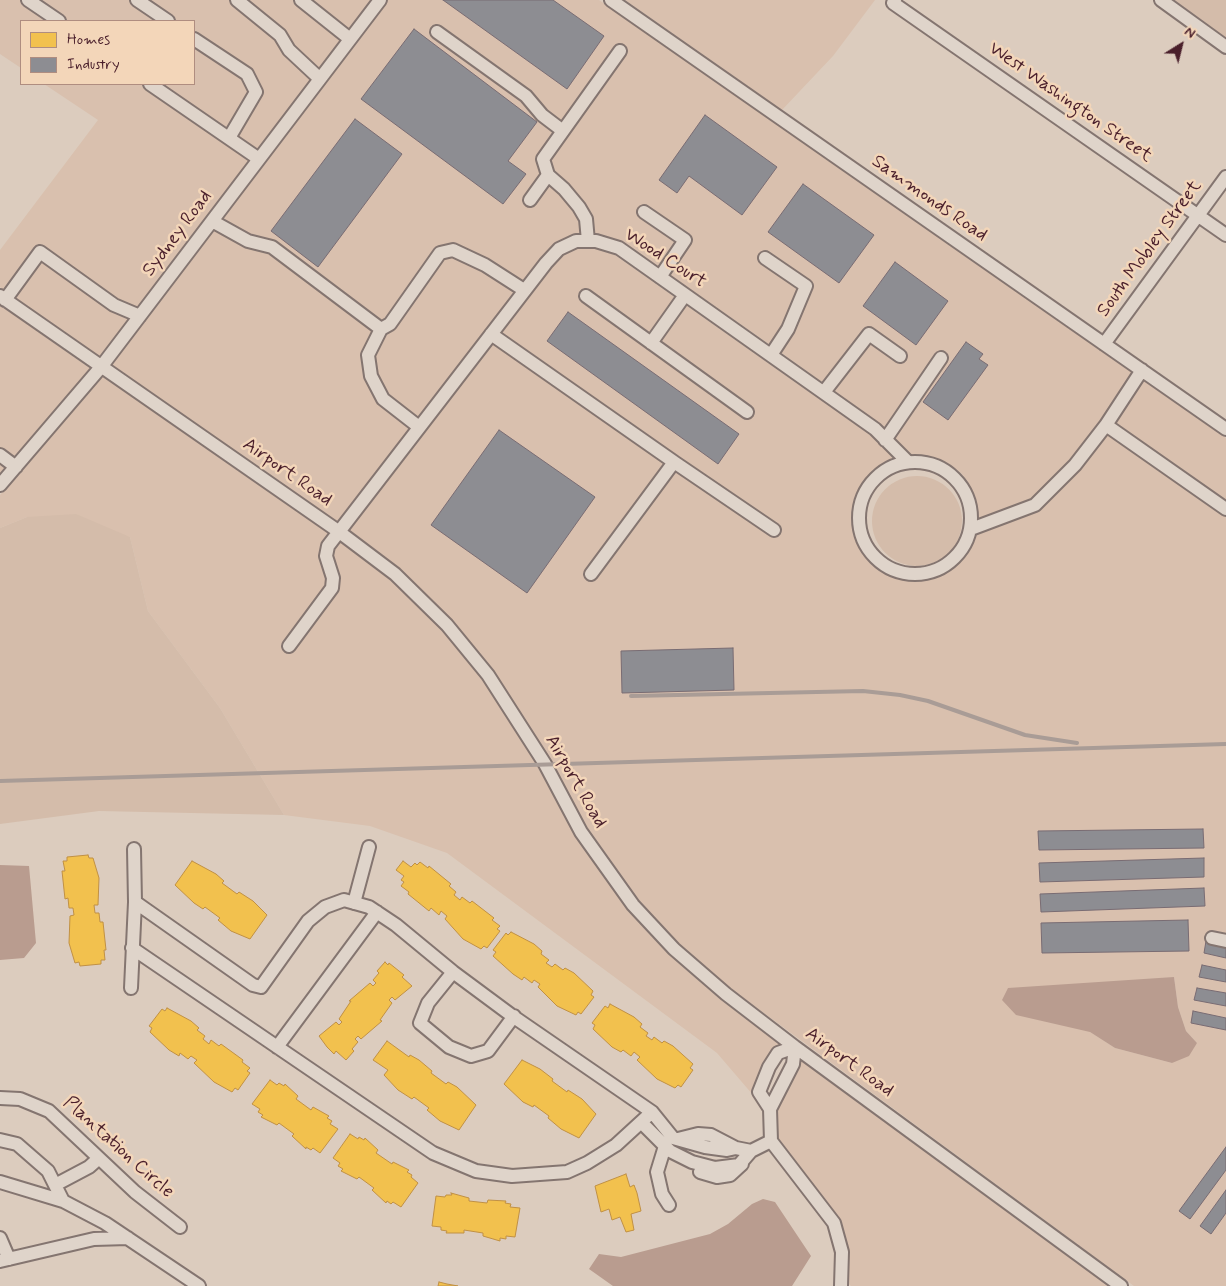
<!DOCTYPE html>
<html>
<head>
<meta charset="utf-8">
<style>
	body { margin:0 }
	#map { position:relative; width:1226px; height:1286px; overflow:hidden; background:#dcccbe; font-family:Mynerve,sans-serif }
	canvas { display:block }
	.legend { position:absolute; left:20px; top:20px; width:175px; height:65px; box-sizing:border-box; background:#f3d6b9; border:1px solid #af8d80; margin:0; padding:6px 9px; list-style:none; font-size:15px; color:#4a1f2b }
	.legend li { display:flex; align-items:center; gap:10px; height:25px }
	.legend b { width:25px; border:1px solid #af8d80 }
	.north { position:absolute; left:1156px; top:20px; width:50px; height:50px; -webkit-text-stroke:4px #f3d6b9; paint-order:stroke; rotate:36deg; font-size:14px; font-weight:700; line-height:20px; text-align:center; color:#4a1f2b }
	.north::after { content:''; display:block; margin:auto; width:18px; height:22px; background:#4a1f2b; clip-path:polygon(50% 0,100% 100%,50% 72%,0 100%) }
</style>
</head>
<body>
<div id="map">
<canvas width="1226" height="1286"></canvas>
<ul class="legend">
<li><b style="height:14px;background:#f2c14e"></b>Homes</li>
<li><b style="height:14px;background:#8d8d92"></b>Industry</li>
</ul>
<div class="north">N</div>
</div>
<script>
const ctx = document.querySelector('canvas').getContext('2d');
ctx.lineJoin = 'round';
function fillPath(path, color) { ctx.fillStyle = color; ctx.fill(path, 'evenodd'); }
const poly = rows => new Path2D(rows.map(r => 'M' + r).join(''));
function trace(path, color, width, dash) { ctx.strokeStyle = color; ctx.lineWidth = width; ctx.lineCap = dash ? 'butt' : 'round'; ctx.setLineDash(dash || []); ctx.stroke(path); }
function write(font, color, halo, rows, align = 'center') {
  ctx.font = font + ' Mynerve,sans-serif'; ctx.lineWidth = 5; ctx.setLineDash([]); ctx.textBaseline = 'middle'; ctx.strokeStyle = halo; ctx.fillStyle = color; for (const [text, x, y, turn = 0] of rows) {
    ctx.save(); ctx.translate(x, y); ctx.rotate((+turn || 0) * Math.PI / 180); ctx.textAlign = isNaN(turn) ? turn : align; if (halo) ctx.strokeText(text, 0, 0); ctx.fillText(text, 0, 0); ctx.restore();
  }
}
const built = poly([
	[0,0,371,0,100,357,0,287,0,250,98,120,44,84,194,84,194,21,21,21,21,68,0,54],
	[388,0,599,0,1226,438,1226,1286,1134,1286,730,988,679,944,639,900,587,827,551,760,493,670,452,620,400,569,348,529,550,267,562,255,577,248,595,248,615,255,870,435,894,459,886,462,869,475,857,493,853,511,854,535,863,554,878,569,896,578,917,581,938,577,957,565,970,549,978,528,978,509,973,491,961,473,945,462,928,456,911,455,879,423,776,349,623,242,597,234,574,234,557,242,541,258,337,522,111,365],
	[1174,977,1178,1007,1186,1031,1197,1043,1172,1063,1115,1048,1090,1032],
	[625,0,875,0,833,56,782,110],
	[0,305,91,369,0,476],
	[102,376,334,537,390,580,442,630,482,679,539,769,575,836,628,910,669,955,721,1000,780,1045,773,1049,763,1064,753,1089,753,1095,717,1053,447,853,370,826,284,815,220,708,148,611,130,537,27,517,0,528,0,495],
	[800,1060,1109,1286,851,1286,848,1283,849,1252,841,1221,778,1138,777,1110]
]);
const green = poly([
	[1174,0,1226,0,1226,38],
	'872 521a45 45 0 1 1 90 0a45 45 0 1 1-90 0Z',
	[76,514,130,537,148,611,220,708,284,815,99,811,0,824,0,528,27,517]
]);
const water = poly([
	[0,865,29,866,36,943,24,958,0,960],
	[1174,977,1178,1007,1186,1031,1197,1043,1189,1056,1172,1063,1115,1048,1090,1032,1016,1015,1002,1000,1008,988],
	[763,1199,775,1202,811,1256,792,1286,613,1286,589,1269,599,1254,621,1257,710,1234,728,1224,752,1204]
]);
const homes = poly([
	[88,855,89,858,93,858,99,878,98,905,94,905,95,913,99,913,100,922,103,922,106,950,104,950,105,960,101,960,101,964,80,966,79,962,75,963,69,943,70,916,74,915,73,908,69,908,68,898,65,899,62,871,65,871,63,861,67,861,67,857,88,855],
	[192,861,216,874,224,881,222,883,237,894,239,892,253,901,267,915,250,939,231,931,218,920,220,918,205,907,203,909,194,903,175,885,192,861],
	[403,861,411,867,415,863,417,865,420,862,428,868,429,866,451,884,449,886,456,892,454,895,460,900,462,897,470,903,472,901,494,918,492,920,500,926,497,929,500,931,487,948,484,946,481,949,463,939,445,919,447,916,441,911,439,915,431,908,429,911,408,894,409,892,401,886,404,882,401,880,404,876,396,870,403,861],
	[511,932,534,944,542,951,541,954,549,960,546,963,552,967,555,964,563,970,565,968,574,973,593,991,591,995,594,997,581,1014,578,1012,576,1015,557,1006,538,987,540,984,534,980,532,983,524,977,522,980,513,974,493,956,496,952,493,950,506,933,508,935,511,932],
	[385,962,388,965,389,963,404,975,402,977,412,986,395,1000,392,997,389,1000,392,1003,380,1020,382,1021,361,1039,358,1036,355,1039,358,1042,352,1049,354,1051,346,1060,336,1051,334,1054,327,1047,319,1036,336,1022,339,1025,342,1022,339,1019,351,1001,349,1001,370,983,373,986,376,983,373,980,379,973,377,971,385,962],
	[610,1004,634,1017,642,1024,640,1027,648,1033,646,1036,652,1040,654,1037,662,1043,664,1041,673,1046,693,1064,690,1068,693,1070,681,1087,678,1085,675,1088,657,1079,637,1060,640,1057,634,1052,631,1056,623,1050,621,1052,612,1047,593,1029,595,1025,592,1023,605,1006,608,1008,610,1004],
	[167,1008,191,1021,199,1028,197,1030,205,1036,203,1039,209,1044,211,1040,219,1046,221,1044,243,1060,242,1062,250,1068,247,1071,250,1073,238,1090,235,1088,232,1092,214,1082,194,1063,197,1060,191,1056,188,1059,180,1053,179,1056,169,1050,150,1032,152,1028,149,1026,162,1009,165,1011,167,1008],
	[387,1041,409,1057,410,1055,419,1060,432,1071,431,1073,446,1084,448,1082,457,1087,476,1105,459,1130,440,1121,427,1110,429,1108,414,1097,412,1099,398,1090,384,1075,388,1070,373,1060,387,1041],
	[522,1060,540,1069,553,1079,552,1081,567,1092,568,1090,582,1099,596,1114,579,1138,561,1129,548,1118,549,1116,534,1105,533,1107,523,1102,504,1084,522,1060],
	[270,1080,277,1085,279,1083,284,1086,285,1084,298,1096,296,1099,311,1110,313,1107,329,1116,327,1118,332,1121,330,1124,338,1129,320,1153,313,1148,311,1150,306,1147,306,1149,292,1136,294,1134,279,1123,277,1125,261,1117,263,1115,258,1112,260,1109,252,1104,270,1080],
	[350,1134,358,1139,359,1137,364,1140,365,1138,378,1150,376,1153,392,1164,393,1162,409,1170,407,1172,412,1175,411,1177,418,1183,401,1207,393,1202,391,1204,387,1201,386,1203,372,1190,374,1188,359,1177,357,1179,341,1171,343,1169,338,1166,340,1163,333,1158,350,1134],
	[626,1174,630,1187,634,1185,637,1193,641,1211,631,1214,634,1230,626,1232,620,1217,612,1220,609,1209,601,1212,595,1186,626,1174],
	[451,1193,469,1198,469,1201,487,1203,488,1200,506,1201,505,1203,511,1204,510,1207,520,1208,515,1237,506,1236,506,1239,500,1238,500,1241,483,1236,483,1233,464,1230,464,1233,446,1233,447,1231,441,1230,441,1227,432,1226,436,1196,445,1197,446,1195,452,1195,451,1193],
	[439,1282,447,1284,458,1286,438,1286,439,1282]
]);
const industry = poly([
	[443,0,553,0,604,36,567,89,443,0],
	[414,29,537,122,508,161,526,174,503,204,361,99,414,29],
	[705,115,777,167,742,215,689,176,677,193,659,180,705,115],
	[355,119,402,154,318,267,271,231,355,119],
	[803,184,874,235,839,283,768,232,803,184],
	[895,262,948,301,916,345,863,306,895,262],
	[568,312,739,434,718,464,547,341,568,312],
	[966,342,983,354,979,359,988,365,948,420,923,402,966,342],
	[499,430,595,497,527,593,431,525,499,430],
	[733,648,734,690,622,693,621,651,733,648],
	[1203,829,1204,848,1039,850,1038,831,1203,829],
	[1204,858,1204,877,1040,882,1039,863,1204,858],
	[1204,888,1205,906,1041,912,1040,894,1204,888],
	[1188,920,1189,951,1042,953,1041,923,1188,920],
	[1206,941,1226,945,1226,958,1204,953,1206,941],
	[1202,965,1226,970,1226,982,1199,977,1202,965],
	[1197,988,1226,993,1226,1006,1194,1000,1197,988],
	[1193,1011,1226,1018,1226,1030,1191,1023,1193,1011],
	[1226,1147,1226,1170,1190,1219,1179,1211,1226,1147],
	[1226,1190,1226,1213,1211,1234,1200,1226,1226,1190]
]);
const minor = poly([
	[28,0,59,21],
	[137,0,168,21],
	[237,0,280,35,289,50,320,79],
	[301,0,350,39],
	[611,0,1226,429],
	[895,0,893,3,1226,235],
	[1161,0,1226,47],
	[437,32,526,96,542,115,563,131],
	[194,39,247,74,256,92,229,138],
	[150,84,259,159],
	[530,200,548,175],
	[644,212,685,240,660,277],
	[212,221,248,241,272,247,381,329,390,324,440,253,453,250,485,265,524,290],
	[588,241,586,219,579,207,564,189,548,175,543,159,620,51],
	[765,258,806,286,788,329,771,355],
	[0,296,338,531,395,574,447,625,488,675,545,764,581,832,633,905,674,949,726,994,795,1047,1121,1286],
	[586,296,747,412],
	[5,300,40,252,114,305,140,316],
	[381,329,368,355,371,376,383,399,419,427],
	[491,334,674,462,591,574],
	[651,343,685,295],
	[1104,344,1226,177],
	[1142,370,1106,425,1226,509],
	[824,392,869,334,900,356],
	[885,440,941,358],
	[0,455,16,467],
	[674,462,774,530],
	'859 518a56 56 0 1 1 112 0a56 56 0 1 1-112 0Z',
	[0,485,101,367,380,0],
	[971,529,1035,505,1075,465,1106,425],
	[289,646,332,588,333,578,326,556,328,546,546,263,559,249,576,241,596,241,619,248,875,429,908,462],
	[135,902,253,985,261,987,308,921,325,907,344,900,369,907,396,925,453,972,511,1015,652,1112,673,1138,705,1147,727,1150,736,1148,751,1151],
	[354,903,369,847],
	[1212,938,1226,941],
	[132,948,433,1153,476,1171,512,1176,567,1172,587,1163,616,1145,652,1112],
	[453,972,428,1003,420,1023,449,1047,471,1056,488,1051,514,1016],
	[131,988,135,902,134,849],
	[277,1047,377,912],
	[795,1047,793,1064,770,1109,759,1092,769,1067,778,1053,795,1047],
	[0,1098,20,1099,49,1111,135,1192,180,1227],
	[770,1109,771,1141,834,1223,842,1252,841,1286],
	[641,1122,670,1151,692,1162,715,1168,739,1165,751,1151,771,1141],
	[678,1139,698,1134,711,1135,736,1148],
	[0,1140,17,1144,48,1171,63,1201],
	[665,1146,657,1172,662,1194,669,1205],
	[700,1172,717,1177,730,1175,742,1164],
	[0,1182,63,1201,105,1223,199,1286],
	[55,1185,89,1167,98,1159],
	[0,1238,9,1259],
	[0,1261,94,1239,128,1238]
]);
const rail = poly([
	[631,696,863,691,900,695,928,701,1025,735,1077,743],
	[0,781,1226,744]
]);
const streetNames = [
	["West Washington Street",1070,103,35],
	["Sammonds Road",929,199,35],
	["Sydney Road",178,234,-53],
	["South Mobley Street",1150,249,-54],
	["Wood Court",665,259,33],
	["Airport Road",287,473,35],
	["Airport Road",575,782,60],
	["Airport Road",849,1063,36],
	["Plantation Circle",118,1148,42]
];
fillPath(built, '#d9c0ae');
fillPath(green, '#d4bcaa');
fillPath(water, '#b99c8f');
fillPath(homes, '#f2c14e');
trace(homes, '#c09044', 1);
fillPath(industry, '#8d8d92');
trace(industry, '#796c73', 1);
trace(minor, '#847570', 16);
trace(minor, '#dfd4ca', 12);
trace(rail, '#a99c96', 4);
write('19px', '#4a1f2b', '#f3d6b9', streetNames);
</script>
</body>
</html>
